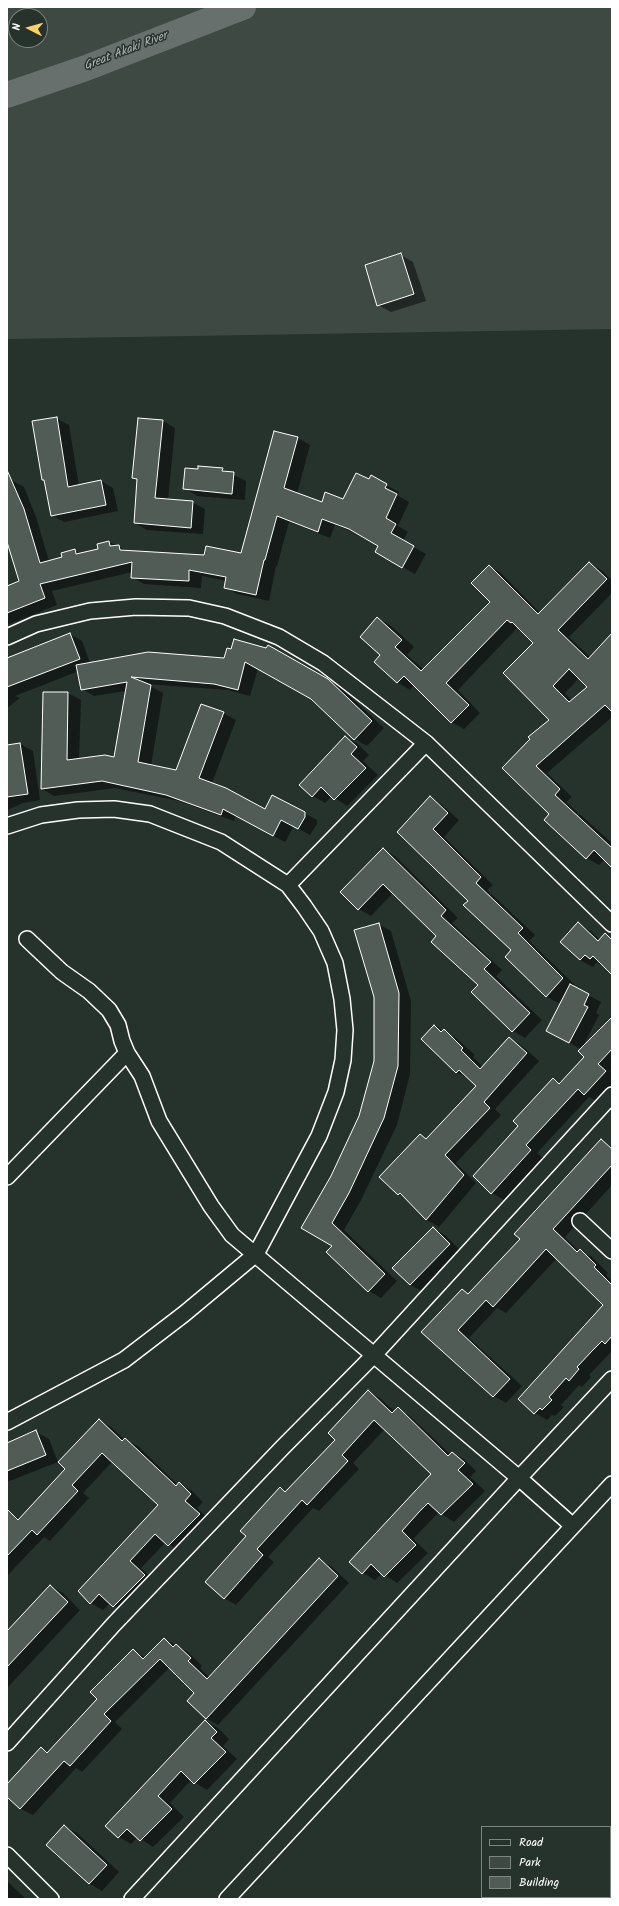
<!DOCTYPE html>
<html>
<head>
<meta charset="utf-8">
<style>
	body { margin:0 }
	#map { position:relative; width:619px; height:1906px; overflow:hidden; background:#26332d; font-family:Kalam,sans-serif }
	canvas { display:block }
	.frame { position:absolute; inset:0; border:8px solid #fff; pointer-events:none }
	.legend { position:absolute; left:481px; top:1826px; width:130px; height:72px; box-sizing:border-box; background:#26332d; border:1px solid #7d8581; margin:0; padding:5px 7px; list-style:none; font-size:12px; color:#fff }
	.legend li { display:flex; align-items:center; gap:8px; height:20px }
	.legend b { width:20px; border:1px solid #7d8581 }
	.north { position:absolute; left:8px; top:8px; width:40px; height:40px; box-sizing:border-box; background:#26332d; border:1px solid #7d8581; border-radius:50%; rotate:276deg; font-size:11px; font-weight:700; line-height:16px; text-align:center; color:#fff }
	.north::after { content:''; display:block; margin:auto; width:14px; height:18px; background:#ffd166; clip-path:polygon(50% 0,100% 100%,50% 72%,0 100%) }
</style>
</head>
<body>
<div id="map">
<canvas width="619" height="1906"></canvas>
<div class="frame"></div>
<ul class="legend">
<li><b style="height:5px;background:#26332d"></b>Road</li>
<li><b style="height:11px;background:#3e4944"></b>Park</li>
<li><b style="height:11px;background:#515c57"></b>Building</li>
</ul>
<div class="north">N</div>
</div>
<script>
const ctx = document.querySelector('canvas').getContext('2d');
ctx.lineJoin = 'round';
function fillPath(path, color) { ctx.fillStyle = color; ctx.fill(path, 'evenodd'); }
const poly = rows => new Path2D(rows.map(r => 'M' + r).join(''));
function trace(path, color, width, dash) { ctx.strokeStyle = color; ctx.lineWidth = width; ctx.lineCap = dash ? 'butt' : 'round'; ctx.setLineDash(dash || []); ctx.stroke(path); }
function write(font, color, halo, rows, align = 'center') {
  ctx.font = font + ' Kalam,sans-serif'; ctx.lineWidth = 3; ctx.setLineDash([]); ctx.textBaseline = 'middle'; ctx.strokeStyle = halo; ctx.fillStyle = color; for (const [text, x, y, turn = 0] of rows) {
    ctx.save(); ctx.translate(x, y); ctx.rotate((+turn || 0) * Math.PI / 180); ctx.textAlign = isNaN(turn) ? turn : align; if (halo) ctx.strokeText(text, 0, 0); ctx.fillText(text, 0, 0); ctx.restore();
  }
}
const green = poly([
	[7,7,612,7,612,329,7,339],
	[16,16,40,16,40,40,16,40]
]);
const shadow = poly([
	[401,255,413,262,426,301,391,312,378,305],
	[56,418,69,425,79,486,101,481,113,488,118,511,64,522,52,515,45,481,42,479],
	[163,421,175,428,168,500,192,502,205,509,203,534,147,530,135,523,138,480,134,478],
	[275,432,298,438,310,445,297,494,322,504,343,500,369,480,371,477,399,492,397,495,409,502,398,526,408,532,403,541,426,554,415,574,376,552,380,545,363,536,335,525,330,538,289,522,277,566,276,566,269,601,237,594,225,587,226,581,202,576,201,588,144,584,132,577,132,572,52,591,57,605,7,625,7,587,20,582,7,539,7,482,11,480,24,487,36,517,49,561,63,558,74,550,80,554,99,549,109,542,130,552,204,557,242,555],
	[222,469,246,481,245,500,197,496,185,488,198,470],
	[589,563,601,570,612,580,612,593,569,637,590,657,612,635,612,717,547,773,572,797,566,802,612,843,612,866,605,859,599,865,587,858,545,820,551,814,503,768,550,720,535,643,518,627,458,690,480,713,464,729,451,722,414,685,410,690,397,682,381,655,378,618,390,625,414,647,407,655,424,670,491,602,489,566,501,573,540,613],
	[579,678,588,687,572,701,565,693],
	[70,634,82,641,90,663,224,660,267,649,268,647,340,687,384,728,367,746,355,739,312,698,258,668,250,696,228,690,146,684,163,693,151,766,177,771,223,713,236,720,212,783,265,811,304,813,317,820,317,824,310,835,294,826,285,842,236,815,234,821,179,801,115,788,54,796,42,789,44,693,68,693,81,700,79,760,114,758,126,691,94,696,82,689,79,671,15,696,20,698,7,708,7,660],
	[346,737,358,744,369,755,363,761,378,775,347,806,332,796,325,803,313,796],
	[20,744,33,751,40,800,23,803,7,810,7,746],
	[430,797,442,805,459,820,444,837,493,885,487,890,535,935,529,941,575,985,573,987,601,1002,596,1013,599,1015,583,1046,612,1018,612,1069,610,1071,612,1073,612,1085,597,1101,589,1097,537,1153,543,1158,504,1200,492,1193,520,1126,553,1079,560,1084,585,1057,581,1049,560,1038,564,997,558,1003,546,996,512,950,469,901,398,832],
	[383,849,395,856,458,918,452,923,502,970,496,976,542,1020,525,1038,513,1031,479,985,437,936,393,893,371,916,359,909],
	[378,924,391,931,411,1001,410,1074,397,1125,361,1200,344,1230,397,1281,381,1298,369,1291,328,1252,334,1246,302,1227,331,1176,360,1116,375,1061],
	[579,924,591,931,600,940,605,935,612,939,612,974,597,962,593,967,580,960],
	[435,1026,456,1038,475,1055,473,1057,483,1067,509,1038,521,1045,539,1061,495,1109,501,1115,456,1163,476,1183,439,1227,427,1220,407,1198,399,1194,420,1135,428,1139,477,1086,469,1079,457,1072,422,1039],
	[602,1141,612,1147,612,1185,565,1237,579,1251,592,1257,608,1273,606,1275,612,1281,612,1351,589,1375,591,1377,582,1387,579,1385,561,1405,564,1407,555,1416,552,1415,547,1420,535,1413,604,1305,557,1258,506,1313,497,1308,469,1338,522,1386,506,1403,494,1396,423,1332,462,1290,469,1294,521,1239],
	[433,1228,445,1235,462,1252,423,1292,411,1285,394,1268],
	[368,1391,380,1398,395,1412,398,1409,410,1416,451,1455,453,1453,465,1460,476,1471,470,1477,485,1491,454,1522,439,1512,413,1539,428,1553,397,1583,382,1573,375,1580,363,1573,432,1474,385,1429,353,1463,359,1469,319,1511,313,1508,268,1557,274,1562,236,1605,224,1598,247,1536,280,1488,287,1492,336,1439],
	[99,1420,111,1427,125,1440,138,1446,178,1485,180,1484,192,1491,203,1502,197,1508,212,1522,181,1553,166,1542,141,1568,156,1582,125,1613,110,1603,103,1610,91,1603,159,1505,113,1461,83,1493,89,1498,50,1541,44,1537,7,1576,7,1520,12,1515,20,1520,66,1469],
	[36,1432,49,1439,58,1462,7,1482,7,1444],
	[319,1560,331,1566,349,1583,218,1725,206,1718,196,1693,170,1667,115,1722,122,1729,82,1772,76,1768,33,1815,21,1809,7,1796,7,1785,41,1748,48,1753,98,1699,133,1651,146,1658,164,1639,188,1652,202,1666,200,1668,210,1678],
	[51,1586,63,1593,80,1610,7,1688,7,1633],
	[205,1721,218,1728,229,1739,223,1746,237,1759,207,1790,191,1780,170,1803,184,1817,153,1847,138,1837,131,1844,119,1837,107,1826],
	[65,1826,77,1833,119,1872,102,1891,90,1884,48,1845],
	[7,1881,26,1899,7,1899]
]);
const river = poly([
	[7,95,86,68,243,7]
]);
const building = poly([
	[401,253,414,294,377,306,365,265,401,253],
	[57,417,68,487,101,480,106,505,51,516,44,480,42,480,32,421,57,417],
	[138,418,163,420,155,498,193,501,191,528,134,523,137,479,132,478,138,418],
	[274,431,298,437,284,488,322,502,325,492,343,499,356,473,369,479,371,475,387,484,385,488,397,494,386,518,396,524,391,533,414,546,402,568,375,552,378,546,349,529,322,519,318,532,277,516,265,560,264,560,256,595,224,588,226,577,189,570,189,581,131,578,132,562,40,584,45,598,7,613,7,586,19,581,7,542,7,470,24,509,40,563,62,557,61,553,75,549,76,554,98,549,97,544,109,541,110,546,119,545,120,550,204,555,206,546,241,553,274,431],
	[198,466,223,468,222,471,234,472,232,494,183,489,185,468,198,469,198,466],
	[589,562,607,579,558,630,588,659,612,633,612,712,605,705,536,766,560,789,555,795,612,848,612,868,594,850,586,859,544,820,549,814,502,768,530,739,528,737,549,720,503,673,533,643,512,622,511,623,507,620,446,683,469,705,451,723,404,676,397,683,374,662,380,655,360,637,377,617,402,640,395,647,421,671,490,602,471,583,489,565,538,614,589,562],
	[569,669,587,687,569,702,553,686,569,669],
	[70,633,80,659,7,687,7,658,70,633],
	[234,639,266,648,268,645,328,679,372,721,354,740,311,699,245,662,238,690,214,684,131,677,151,685,138,762,176,770,201,704,224,712,199,778,226,788,265,809,272,795,305,812,305,817,298,829,281,820,273,836,223,809,221,815,166,795,102,781,41,789,43,692,68,692,67,760,105,755,114,757,127,682,81,690,76,665,148,652,224,658,227,648,231,649,234,639],
	[345,736,357,747,351,754,366,768,334,800,321,787,312,797,299,785,345,736],
	[20,743,28,794,7,797,7,745,20,743],
	[430,796,448,813,433,829,481,877,476,883,523,928,518,933,563,978,546,997,505,957,511,950,463,905,468,901,397,832,430,796],
	[383,848,446,910,441,916,491,962,484,969,530,1013,512,1032,471,992,478,985,431,942,436,936,383,884,358,910,340,892,383,848],
	[578,922,598,941,605,933,612,940,612,975,593,956,590,959,585,955,580,960,560,942,578,922],
	[379,923,399,993,398,1066,384,1118,349,1193,332,1223,385,1274,368,1292,326,1252,332,1246,301,1228,331,1176,359,1116,374,1061,374,997,354,930,379,923],
	[570,984,589,994,584,1005,588,1007,569,1043,546,1031,570,984],
	[612,1017,612,1049,598,1064,606,1071,584,1095,578,1089,526,1145,531,1150,491,1194,473,1176,518,1126,513,1121,553,1078,559,1084,584,1057,578,1051,612,1017],
	[434,1025,441,1032,444,1029,463,1048,461,1050,480,1069,509,1037,527,1053,484,1102,490,1108,445,1155,464,1175,426,1220,400,1193,398,1195,379,1177,420,1134,426,1139,476,1086,459,1070,456,1073,421,1039,434,1025],
	[601,1139,612,1149,612,1165,553,1229,577,1252,580,1249,596,1265,594,1267,612,1285,612,1336,605,1344,602,1341,592,1351,577,1367,579,1369,569,1381,566,1378,549,1397,552,1400,542,1410,540,1408,534,1414,518,1399,603,1305,546,1249,493,1307,486,1300,458,1330,510,1379,493,1397,421,1332,462,1289,468,1294,520,1239,514,1234,601,1139],
	[433,1227,450,1244,410,1285,392,1268,433,1227],
	[368,1390,392,1413,398,1407,448,1456,452,1452,465,1463,458,1470,473,1484,441,1515,428,1503,419,1512,402,1531,416,1545,384,1577,371,1564,362,1574,349,1562,431,1474,374,1420,342,1455,348,1461,307,1505,302,1500,257,1549,263,1555,224,1599,205,1582,246,1536,240,1531,280,1487,285,1492,335,1440,328,1433,368,1390],
	[99,1419,122,1441,125,1438,176,1486,179,1482,191,1494,185,1501,200,1514,168,1546,155,1534,130,1561,145,1575,113,1607,99,1594,90,1604,78,1591,158,1505,102,1453,72,1485,78,1491,37,1535,32,1530,7,1556,7,1509,18,1520,65,1469,58,1462,99,1419],
	[36,1430,46,1455,7,1471,7,1443,36,1430],
	[319,1558,338,1576,206,1719,187,1701,194,1693,160,1659,104,1714,111,1721,70,1766,64,1761,20,1809,7,1797,7,1784,41,1747,47,1753,97,1699,90,1692,133,1649,143,1659,164,1638,173,1647,176,1644,191,1658,188,1661,207,1679,319,1558],
	[50,1585,68,1602,7,1667,7,1631,50,1585],
	[205,1720,217,1732,211,1738,226,1752,194,1784,181,1771,158,1796,172,1809,140,1841,127,1829,118,1838,105,1826,205,1720],
	[64,1825,107,1865,89,1884,46,1845,64,1825]
]);
const minor = poly([
	[7,637,36,624,90,611,136,607,189,608,225,616,279,637,323,663,426,743,612,924],
	[7,826,41,815,78,810,114,809,150,814,221,842,288,885,304,906,321,931,335,963,342,999,345,1030,343,1060,336,1092,319,1136,256,1254,184,1314,124,1360,7,1422],
	[288,885,426,743],
	[27,939,62,972,89,991,109,1010,118,1025,122,1041,127,1053,142,1076,159,1121,211,1206,232,1235,519,1478,573,1526],
	[7,1177,127,1053],
	[580,1221,612,1251],
	[7,1743,114,1624,282,1448,374,1355,612,1095],
	[7,1855,51,1899],
	[132,1899,519,1478,612,1379],
	[227,1899,612,1484]
]);
const waterNames = [
	["Great Akaki River",126,52,-21]
];
fillPath(green, '#3e4944');
fillPath(shadow, '#0007');
trace(river, '#67706c', 26);
fillPath(building, '#515c57');
trace(building, '#fff', 1);
trace(minor, '#fff', 18);
trace(minor, '#26332d', 15);
write('italic 12px', '#b3b8b6', '#26332d', waterNames);
</script>
</body>
</html>
